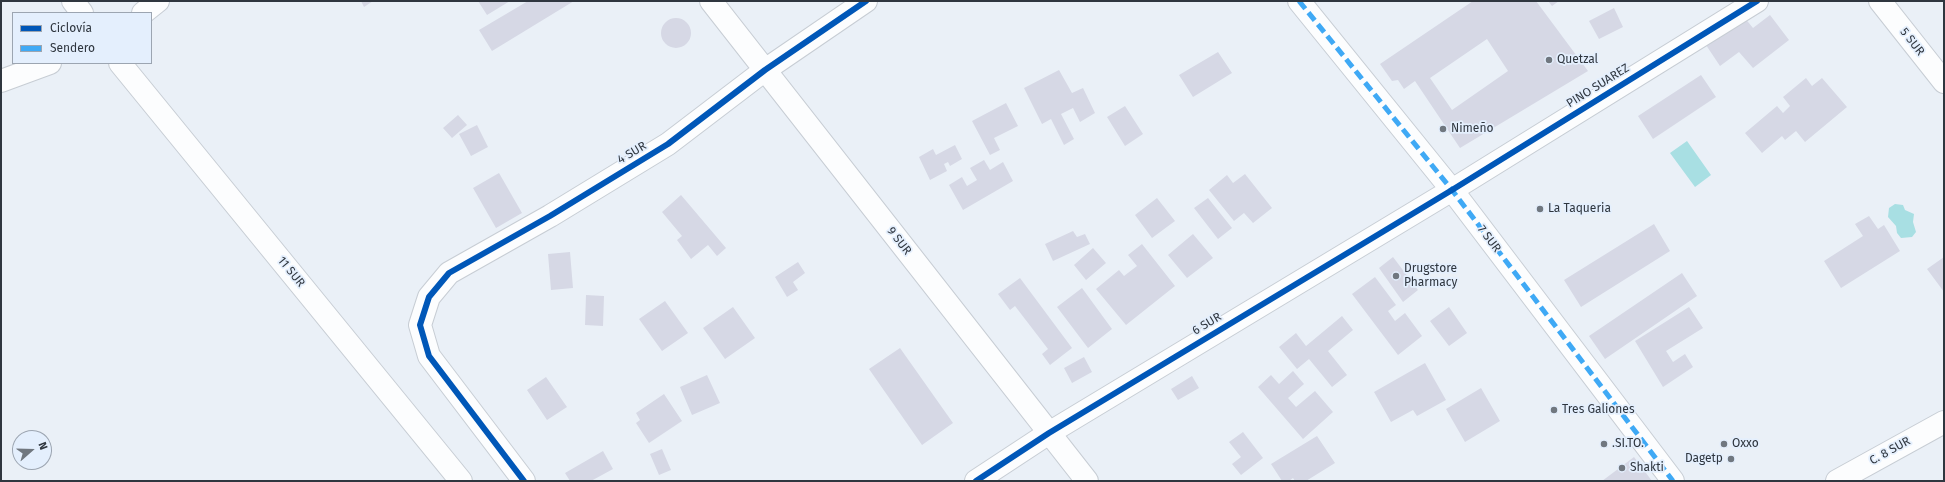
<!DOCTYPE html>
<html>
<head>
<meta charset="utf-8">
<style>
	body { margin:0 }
	#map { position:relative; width:1945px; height:482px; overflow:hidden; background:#eaf0f7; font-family:"Fira Sans",sans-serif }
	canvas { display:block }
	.frame { position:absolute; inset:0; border:2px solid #2f363f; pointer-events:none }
	.legend { position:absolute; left:12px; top:12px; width:140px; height:52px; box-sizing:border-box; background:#e4effd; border:1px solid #9ca5b1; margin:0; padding:5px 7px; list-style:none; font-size:12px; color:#2f363f }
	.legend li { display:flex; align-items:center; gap:8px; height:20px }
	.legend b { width:20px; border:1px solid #9ca5b1 }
	.north { position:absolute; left:12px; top:430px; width:40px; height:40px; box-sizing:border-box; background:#e4effd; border:1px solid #9ca5b1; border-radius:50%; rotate:70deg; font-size:11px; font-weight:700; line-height:16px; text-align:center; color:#2f363f }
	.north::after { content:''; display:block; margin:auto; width:14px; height:18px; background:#70777f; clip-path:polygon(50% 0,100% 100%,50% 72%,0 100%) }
</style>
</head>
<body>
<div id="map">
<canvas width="1945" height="482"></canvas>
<div class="frame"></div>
<ul class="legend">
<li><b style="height:5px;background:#0057b8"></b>Ciclovía</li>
<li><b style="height:5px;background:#3fa9f5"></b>Sendero</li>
</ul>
<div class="north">N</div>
</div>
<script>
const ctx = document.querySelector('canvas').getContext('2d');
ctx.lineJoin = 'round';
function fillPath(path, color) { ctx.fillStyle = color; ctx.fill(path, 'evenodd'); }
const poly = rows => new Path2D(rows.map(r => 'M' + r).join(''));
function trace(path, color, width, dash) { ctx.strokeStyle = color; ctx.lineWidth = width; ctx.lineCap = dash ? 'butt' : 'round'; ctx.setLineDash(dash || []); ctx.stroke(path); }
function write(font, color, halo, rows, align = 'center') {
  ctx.font = font + ' "Fira Sans",sans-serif'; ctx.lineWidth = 3.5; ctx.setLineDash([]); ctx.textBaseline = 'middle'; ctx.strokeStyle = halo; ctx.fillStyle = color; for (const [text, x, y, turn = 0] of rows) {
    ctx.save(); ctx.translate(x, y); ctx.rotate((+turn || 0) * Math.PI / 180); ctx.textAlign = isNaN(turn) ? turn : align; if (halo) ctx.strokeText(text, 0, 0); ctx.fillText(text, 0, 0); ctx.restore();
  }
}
const water = poly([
	[1687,141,1711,175,1695,187,1670,153],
	[1895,204,1903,205,1905,210,1914,214,1913,222,1916,232,1912,237,1901,238,1897,233,1896,226,1888,217,1889,208]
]);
const building = poly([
	[361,1,373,1,364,7],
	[478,1,510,1,487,15],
	[528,1,574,1,492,51,479,30],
	[1473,1,1536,1,1588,71,1460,148,1415,81,1404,89,1398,80,1392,81,1380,64],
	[1487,39,1508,71,1452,110,1430,78],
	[1548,1,1559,1,1552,6],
	[1614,8,1623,27,1599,39,1589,21],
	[1770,15,1789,40,1753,68,1739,52,1720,66,1706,45,1744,17,1753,28],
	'661 33a15 15 0 1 1 30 0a15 15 0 1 1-30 0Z',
	[1218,52,1232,73,1193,97,1179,75],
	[1059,70,1072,93,1083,88,1095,113,1080,122,1073,108,1061,114,1074,139,1064,145,1051,119,1042,124,1024,88],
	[1701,75,1716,97,1653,139,1638,116],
	[1806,78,1812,86,1822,78,1847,107,1805,142,1796,131,1785,140,1782,136,1762,153,1745,133,1777,106,1783,113,1790,106,1783,97],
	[1006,103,1018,126,994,138,1000,150,990,155,972,121],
	[1125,106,1143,134,1125,146,1107,117],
	[458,115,467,125,452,138,443,128],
	[477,125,488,147,471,156,459,134],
	[955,145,962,159,950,166,948,162,944,164,947,171,930,180,919,157,933,149,936,155],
	[984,160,990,170,1003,162,1013,181,963,210,949,185,962,177,967,186,977,180,970,168],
	[499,173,522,213,496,228,473,188],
	[1245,174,1272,208,1253,223,1244,213,1234,221,1209,190,1227,175,1233,183],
	[681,195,726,248,717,256,708,245,691,259,677,240,682,236,662,212],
	[1157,198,1175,221,1152,238,1135,215],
	[1208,198,1232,228,1218,239,1194,208],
	[1869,216,1878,229,1884,225,1900,251,1841,288,1824,261,1863,236,1855,224],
	[1654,224,1670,251,1581,307,1564,280],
	[1073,231,1077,237,1085,234,1090,244,1053,261,1045,244],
	[1193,234,1213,258,1187,278,1168,255],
	[1142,244,1175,286,1126,325,1096,289,1119,270,1124,276,1137,266,1128,255],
	[1093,248,1106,263,1086,280,1074,265],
	[570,252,573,288,551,290,548,254],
	[1393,257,1418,290,1403,302,1379,268],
	[1944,257,1944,292,1927,269],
	[798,262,805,273,793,282,798,290,787,297,775,277],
	[1682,273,1697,296,1605,359,1589,336],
	[1375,277,1396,305,1388,311,1395,321,1405,313,1422,336,1398,355,1352,294],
	[1020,278,1072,348,1050,365,1042,354,1048,349,1015,306,1010,310,998,294],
	[1082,288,1112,329,1088,348,1057,307],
	[586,295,604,296,603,326,585,325],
	[665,301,688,333,662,351,639,319],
	[733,307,755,338,725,359,703,328],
	[1449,307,1467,333,1449,346,1430,321],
	[1689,307,1703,328,1666,351,1673,362,1685,354,1693,367,1663,387,1635,341],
	[1342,316,1353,330,1328,351,1347,375,1332,387,1309,359,1297,369,1279,347,1296,333,1306,346],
	[900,348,953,423,922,445,869,369],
	[1084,357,1092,372,1072,383,1064,368],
	[1425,363,1446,400,1417,416,1413,410,1391,422,1374,392],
	[1293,371,1304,384,1288,398,1296,407,1315,391,1333,412,1303,439,1258,387,1271,375,1279,384],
	[707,375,720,403,692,415,680,387],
	[1192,376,1199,388,1178,400,1171,389],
	[546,377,567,407,547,420,527,390],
	[1481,388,1500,421,1465,442,1446,409],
	[664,394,682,421,649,443,636,423,640,420,636,413],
	[1243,432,1263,458,1241,475,1232,464,1241,457,1229,442],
	[1317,436,1335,463,1306,481,1295,481,1293,478,1289,481,1282,481,1271,464],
	[662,449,671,470,659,475,650,454],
	[603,451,613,469,591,481,570,481,565,473],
	[1634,457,1652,481,1602,481]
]);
const street = poly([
	[73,1,82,13],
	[711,1,1087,481],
	[1299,1,1452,190,1673,481],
	[1880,1,1944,82],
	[143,13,158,1],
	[120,63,461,481],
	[1,81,50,63],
	[524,481,429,356,420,325,429,297,449,273,550,216,668,144,765,70,866,1],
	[976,481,1049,433,1452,190,1757,1],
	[1837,481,1944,422]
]);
const quiet = poly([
	[1299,1,1452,190,1673,481]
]);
const cycleway = poly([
	[524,481,429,356,420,325,429,297,449,273,550,216,668,144,765,70,866,1],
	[976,481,1049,433,1452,190,1757,1]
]);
const markers = [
	[1549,60,4,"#70777f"],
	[1443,129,4,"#70777f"],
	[1540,209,4,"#70777f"],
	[1396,276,4,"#70777f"],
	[1554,410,4,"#70777f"],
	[1604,444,4,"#70777f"],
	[1724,444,4,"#70777f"],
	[1731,459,4,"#70777f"],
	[1622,468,4,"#70777f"]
];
const streetNames = [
	["5 SUR",1912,42,52],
	["PINO SUAREZ",1598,86,-32],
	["4 SUR",632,153,-31],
	["7 SUR",1489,239,53],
	["9 SUR",899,241,52],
	["11 SUR",291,272,51],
	["6 SUR",1207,324,-31],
	["C. 8 SUR",1890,451,-29]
];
const poiNames = [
	["Quetzal",1557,60],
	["Nimeño",1451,129],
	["La Taqueria",1548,209],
	["Drugstore",1404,269],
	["Pharmacy",1404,283],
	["Tres Galiones",1562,410],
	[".SI.TO.",1612,444],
	["Oxxo",1732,444],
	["Dagetp",1723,459,"right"],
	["Shakti",1630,468]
];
fillPath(water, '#a8dfe3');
fillPath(building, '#d6d8e5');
trace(street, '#c7cdd4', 24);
trace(street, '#fcfdfe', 22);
trace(quiet, '#3fa9f5', 5, [10, 5]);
trace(cycleway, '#0057b8', 6);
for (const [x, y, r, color] of markers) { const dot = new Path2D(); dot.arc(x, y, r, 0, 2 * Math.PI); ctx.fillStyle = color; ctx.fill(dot); trace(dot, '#e4effd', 1.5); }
write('12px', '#2f363f', '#e4effd', streetNames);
write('12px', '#2f363f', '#e4effd', poiNames, 'left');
</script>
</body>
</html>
